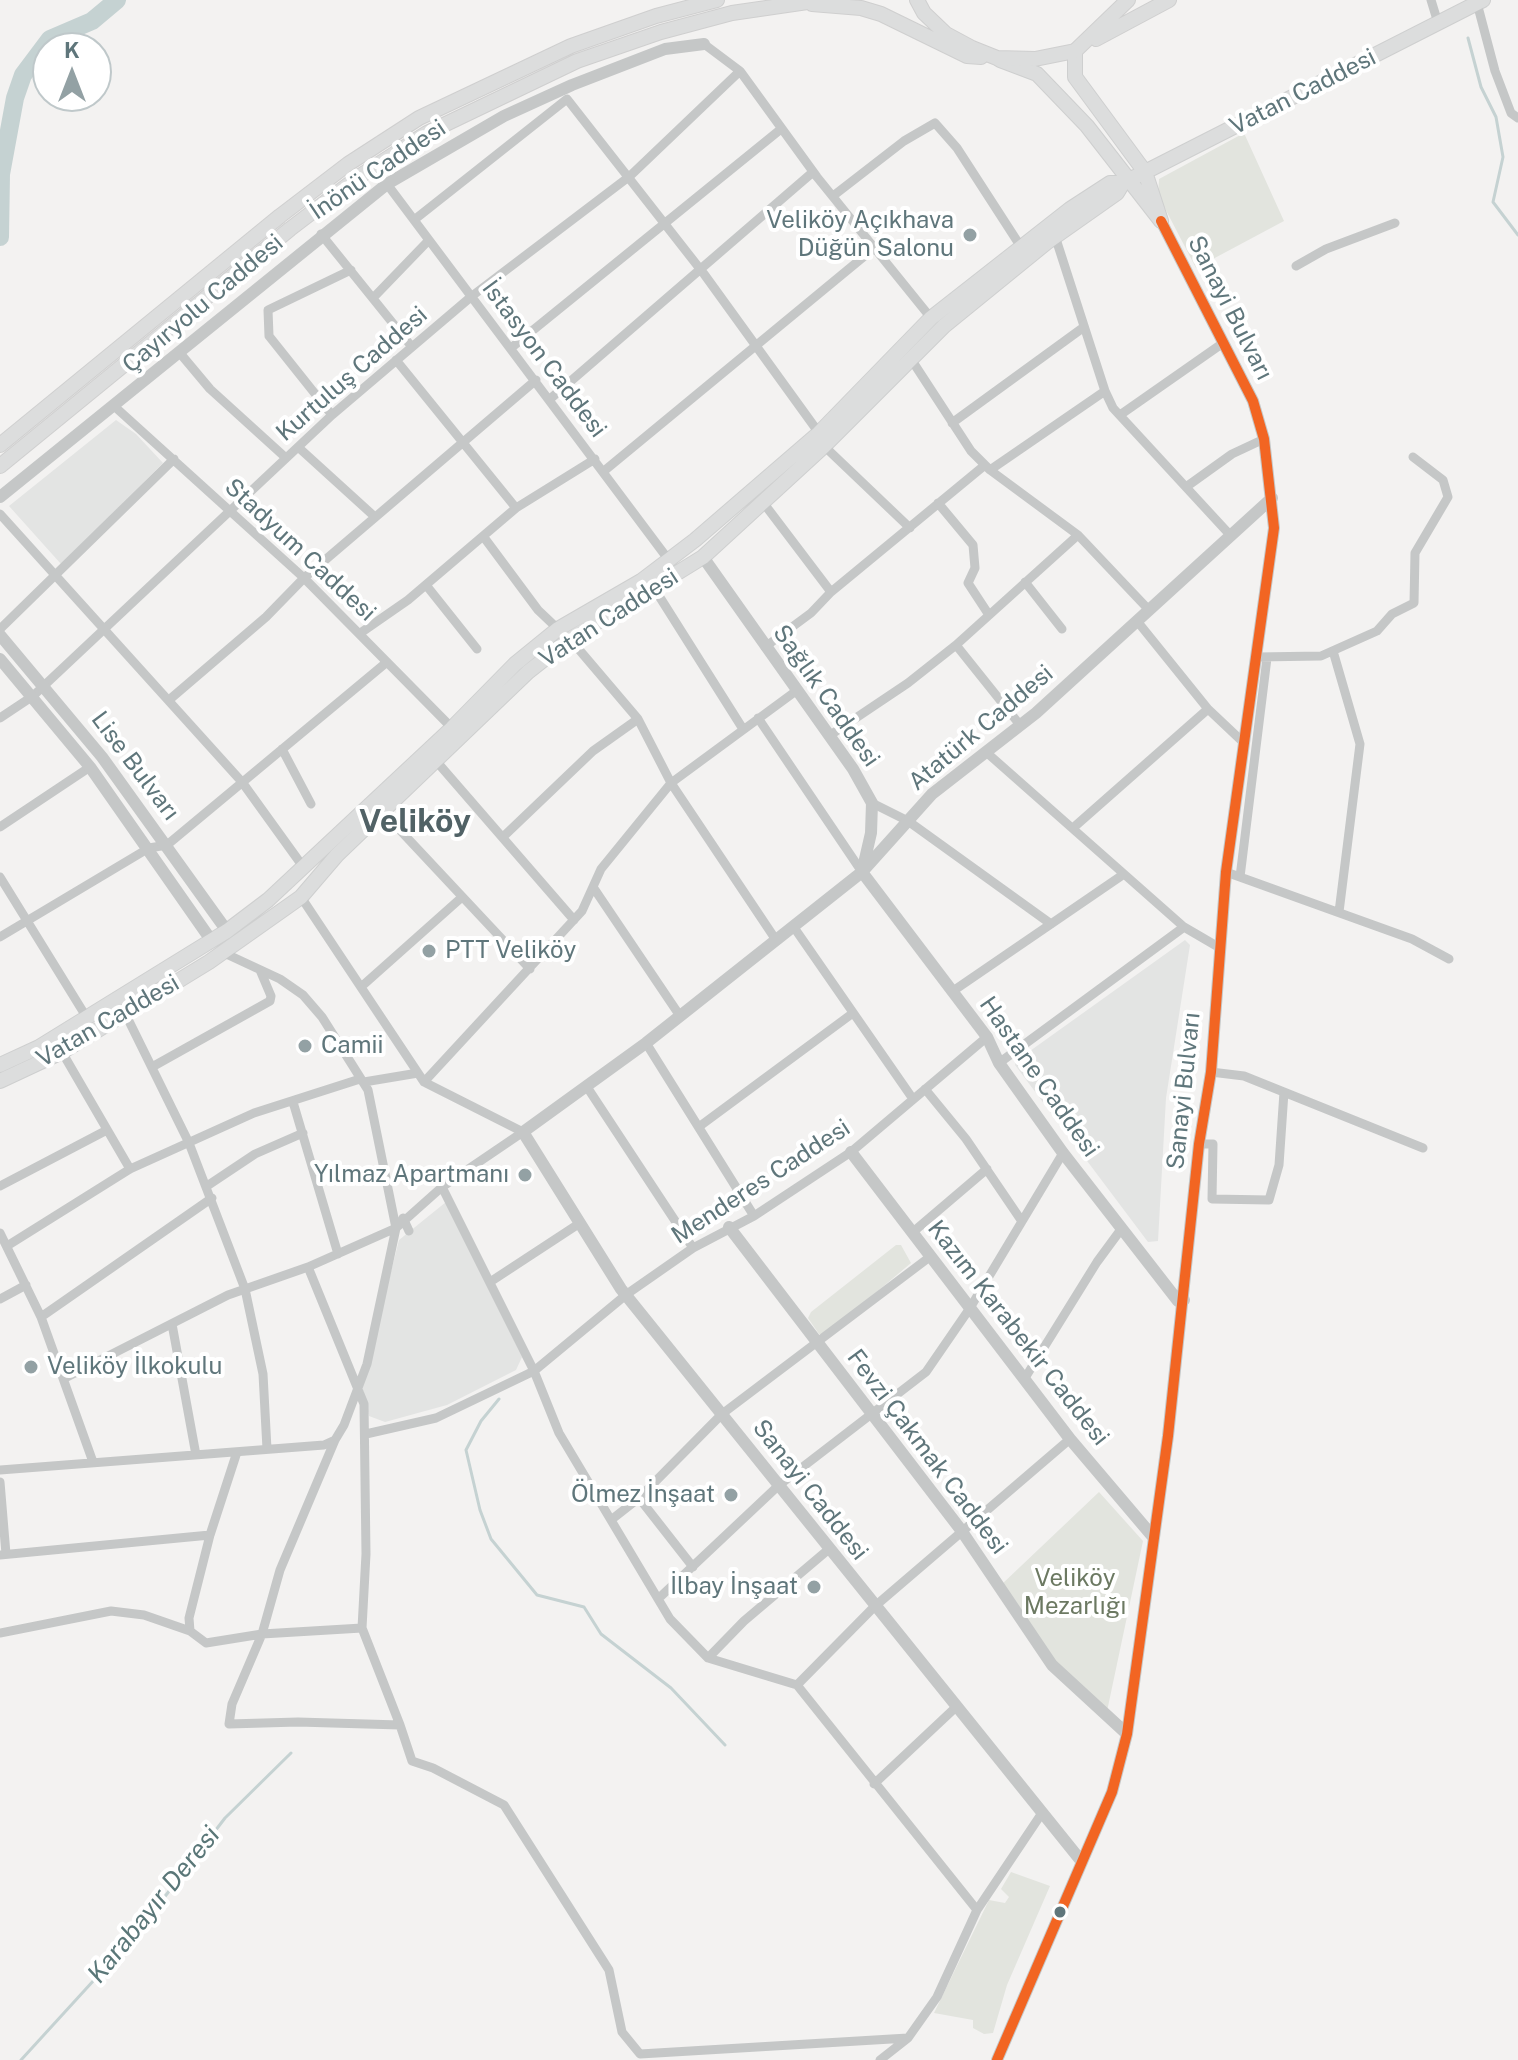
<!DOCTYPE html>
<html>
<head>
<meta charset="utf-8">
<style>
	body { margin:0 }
	#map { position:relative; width:1518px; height:2060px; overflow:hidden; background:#f3f2f1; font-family:"Public Sans",sans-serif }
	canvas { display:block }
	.north { position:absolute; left:32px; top:32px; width:80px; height:80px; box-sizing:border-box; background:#fff; border:2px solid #bfc8ca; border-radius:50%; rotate:0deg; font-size:22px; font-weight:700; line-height:32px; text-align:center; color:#5f767b }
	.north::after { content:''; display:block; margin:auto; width:28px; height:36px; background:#93a1a4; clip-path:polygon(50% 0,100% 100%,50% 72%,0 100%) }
</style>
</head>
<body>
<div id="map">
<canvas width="1518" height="2060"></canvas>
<div class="north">K</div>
</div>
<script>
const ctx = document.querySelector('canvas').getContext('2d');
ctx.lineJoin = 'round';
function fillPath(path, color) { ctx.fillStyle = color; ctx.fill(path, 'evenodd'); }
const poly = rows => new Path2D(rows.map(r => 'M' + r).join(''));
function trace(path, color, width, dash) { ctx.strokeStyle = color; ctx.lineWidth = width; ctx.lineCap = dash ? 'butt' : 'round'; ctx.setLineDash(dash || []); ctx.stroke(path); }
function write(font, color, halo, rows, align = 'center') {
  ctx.font = font + ' "Public Sans",sans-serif'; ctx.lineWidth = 8; ctx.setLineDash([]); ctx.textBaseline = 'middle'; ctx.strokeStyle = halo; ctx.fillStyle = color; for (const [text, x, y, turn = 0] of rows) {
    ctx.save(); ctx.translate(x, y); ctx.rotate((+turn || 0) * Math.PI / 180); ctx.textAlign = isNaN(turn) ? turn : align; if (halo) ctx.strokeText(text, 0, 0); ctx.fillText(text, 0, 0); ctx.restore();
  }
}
const built = poly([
	[116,420,136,434,163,463,61,564,9,506],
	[1185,940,1190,945,1166,1098,1158,1241,1148,1242,1015,1065,1016,1061],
	[446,1202,522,1357,516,1370,447,1405,385,1422,369,1416,362,1386,399,1240]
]);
const green = poly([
	[1244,133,1284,221,1196,268,1158,195,1159,179],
	[896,1245,901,1245,911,1263,827,1334,819,1334,808,1318,811,1312],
	[1099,1492,1143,1541,1106,1716,1057,1664,1001,1585],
	[1011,1872,1050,1886,1007,1985,993,2033,984,2034,973,2028,973,2020,934,2013,989,1900,1005,1903,1009,1897,1001,1889]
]);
const stream = poly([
	[1468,38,1481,87,1496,117,1503,157,1493,202,1518,235],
	[499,1399,481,1421,466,1450,480,1510,491,1539,537,1595,584,1607,601,1634,671,1688,725,1745],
	[21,2060,137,1933,225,1818,291,1753]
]);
const river = poly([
	[0,237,1,174,15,98,23,75,50,39,92,21,117,0]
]);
const minor = poly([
	[1431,0,1438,23],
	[1477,3,1495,71,1511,113,1518,118],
	[704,44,740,71,817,177,931,318],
	[387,184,668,559],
	[833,196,904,141,935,123,957,148,1021,247],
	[414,220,567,99,704,274,819,433],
	[321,234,412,347],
	[1055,236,1105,391,1113,408,1231,536],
	[1296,266,1326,249,1395,223],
	[374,297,429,240],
	[511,348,781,129],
	[179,352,210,389,286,458],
	[911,359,971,451,990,470,1078,535,1149,610],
	[396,360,516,508],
	[550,399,813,172],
	[114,406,304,578,452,728],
	[332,415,269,336,268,310,351,270],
	[1120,415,1223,343],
	[952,423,1084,327],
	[824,446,910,528],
	[298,447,375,517],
	[990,470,1105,391],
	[604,471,873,249],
	[1186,487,1232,454,1264,439],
	[762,501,831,592],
	[938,503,973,545,975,568,968,583,989,615],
	[0,514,242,782,304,868],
	[483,536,538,610,558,629],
	[1025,582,1062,629],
	[426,585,477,649],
	[654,588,743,729],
	[1137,621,1208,709,1244,743],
	[0,629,174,459],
	[359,634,408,600,516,508,595,459],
	[570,639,638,719,671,783,776,940],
	[956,645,1020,725],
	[765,647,811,613,831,592,985,465],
	[1333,651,1360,744,1339,912],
	[1257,657,1321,656,1377,631,1392,614,1414,603,1415,553,1448,497,1443,480,1413,457],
	[169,700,266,617,304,578,536,380],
	[0,718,33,696,332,415,472,296,630,176,740,71],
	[758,718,862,872],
	[829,736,908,683,956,645,1078,535],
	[282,749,311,804],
	[986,752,1184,927,1220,948],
	[437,762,574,920],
	[872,803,908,821,1051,924],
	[383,812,530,969],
	[0,827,90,767],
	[1073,828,1208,709],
	[504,836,593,751,638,719],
	[1226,872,1412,939,1449,959],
	[0,877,87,1018],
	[1240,877,1267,658],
	[593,887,680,1016],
	[793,926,913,1099],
	[0,937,149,848,167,845,387,662],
	[361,987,461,898],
	[953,991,1124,874],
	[125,1013,189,1143,245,1289,263,1374,267,1449],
	[646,1043,754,1216],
	[62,1052,130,1169],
	[999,1063,1184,927],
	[152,1067,270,1001,271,996,260,970],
	[1211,1072,1244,1076,1423,1148],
	[364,1082,418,1073],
	[424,1082,582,911,601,869,671,783,796,691],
	[587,1087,693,1248],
	[925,1089,966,1139,1021,1220],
	[293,1102,338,1254],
	[700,1126,853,1013],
	[1199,1144,1213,1144,1212,1199,1269,1200,1279,1165,1284,1092],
	[0,1186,107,1130],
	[207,1186,255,1154,303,1133],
	[442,1187,534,1371,559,1433,670,1619,708,1658,797,1685,977,1910],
	[403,1218,409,1231],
	[913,1232,987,1169],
	[0,1233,41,1317,93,1462],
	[7,1246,130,1169,254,1113,360,1079],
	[308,1267,364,1404,366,1554,362,1628,400,1725,298,1722,229,1724,232,1704,262,1634,362,1628],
	[490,1282,580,1223],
	[0,1299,26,1285],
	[41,1317,212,1198],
	[172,1324,196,1455],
	[65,1378,228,1295,308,1267,396,1228,442,1187,523,1132,424,1082,301,897],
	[1025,1378,1097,1262,1122,1228],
	[366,1434,436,1418,534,1371,627,1294,693,1248,754,1216,851,1152,987,1037],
	[237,1452,210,1535,189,1618,190,1631,206,1643,262,1634,280,1570,335,1440],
	[0,1470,324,1445,335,1440,344,1425,367,1364,396,1228,368,1090,322,1017,303,995,280,979,222,952],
	[0,1482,6,1554],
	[639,1498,693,1567],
	[611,1520,639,1498,722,1414,931,1256],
	[0,1555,210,1535],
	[658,1599,778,1486,926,1372,970,1308,1063,1153],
	[0,1633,111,1611,144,1615,190,1631],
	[708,1658,744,1621,829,1549],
	[797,1685,874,1607,1070,1439],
	[400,1725,412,1761,433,1768,504,1805,609,1970,622,2032,640,2054,908,2038],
	[874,1784,955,1708],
	[880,2060,908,2038,937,1997,977,1910,1042,1813]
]);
const tertiary = poly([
	[0,497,387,184,504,116,572,85,665,49,704,44],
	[703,557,853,769,872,803,871,833,862,872,987,1037,999,1063,1063,1153,1178,1301,1184,1300],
	[0,635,102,757,227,931],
	[0,659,90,767,211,940],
	[851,1152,1070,1439,1154,1538],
	[729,1227,961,1530,1052,1665,1127,1734],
	[1082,1862,621,1289,523,1132,646,1043,862,872,932,794,1036,713,1272,498],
	[997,2060,1112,1792,1127,1734,1168,1436,1199,1144,1211,1072,1226,872,1274,528,1264,439,1253,401,1161,221]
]);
const secondary = poly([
	[1000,60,1037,74,1087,126,1161,221,1145,172,1075,77,1075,51],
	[0,1065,39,1047,227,931,268,900,452,728,515,664,558,629,641,581,695,540,819,433,931,318,1070,209,1110,183,1123,183,1145,172,1483,0],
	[0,1081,62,1052,209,962,301,897,337,855,528,672,570,639,703,557,824,446,944,326,1046,243,1117,193,1123,183]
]);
const primary = poly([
	[917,0,924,13,946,34,972,48,997,58,1035,59,1075,51,1128,0],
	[812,4,861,8,881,14,967,56,981,57],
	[1096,39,1169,0],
	[0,445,280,216,348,164,419,118,571,46,656,16,717,0],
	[0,466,290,229,357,178,427,133,577,61,661,32,732,13,821,0]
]);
const bus1 = poly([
	[997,2060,1112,1792,1127,1734,1168,1436,1199,1144,1211,1072,1226,872,1274,528,1264,439,1253,401,1161,221]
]);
const markers = [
	[970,235,8,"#93a1a4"],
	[429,951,8,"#93a1a4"],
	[305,1046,8,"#93a1a4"],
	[525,1175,8,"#93a1a4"],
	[31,1367,8,"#93a1a4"],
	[731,1495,8,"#93a1a4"],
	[814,1587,8,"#93a1a4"],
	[1060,1912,7,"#5f767b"]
];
const streetNames = [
	["Vatan Caddesi",1303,92,-27],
	["İnönü Caddesi",378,170,-34],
	["Çayıryolu Caddesi",203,304,-40],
	["Sanayi Bulvarı",1230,308,63],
	["İstasyon Caddesi",544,359,53],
	["Kurtuluş Caddesi",352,374,-41],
	["Stadyum Caddesi",300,550,43],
	["Vatan Caddesi",609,618,-33],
	["Sağlık Caddesi",826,696,55],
	["Atatürk Caddesi",981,728,-40],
	["Lise Bulvarı",135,766,53],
	["Vatan Caddesi",108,1021,-30],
	["Hastane Caddesi",1039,1077,55],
	["Sanayi Bulvarı",1184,1091,-84],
	["Menderes Caddesi",761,1182,-33],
	["Kazım Karabekir Caddesi",1018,1333,52],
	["Fevzi Çakmak Caddesi",927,1452,53],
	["Sanayi Caddesi",810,1490,52]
];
const poiNames = [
	["Veliköy Açıkhava",954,221],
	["Düğün Salonu",954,249],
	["PTT Veliköy",445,951,"left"],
	["Camii",321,1046,"left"],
	["Yılmaz Apartmanı",509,1175],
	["Veliköy İlkokulu",47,1367,"left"],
	["Ölmez İnşaat",715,1495],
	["İlbay İnşaat",798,1587]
];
const parkNames = [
	["Veliköy",1075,1579],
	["Mezarlığı",1075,1607]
];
const waterNames = [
	["Karabayır Deresi",154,1905,-51]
];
const districtNames = [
	["Veliköy",415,822]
];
fillPath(built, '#e3e4e3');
fillPath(green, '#e2e4de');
trace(stream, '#c5d2d2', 3);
trace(river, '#c5d2d2', 18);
trace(secondary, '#cecfcf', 16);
trace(primary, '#cfcfcf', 16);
trace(minor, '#c5c7c7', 9);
trace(tertiary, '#c5c7c7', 12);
trace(secondary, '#dcdddd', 14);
trace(primary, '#dcdddd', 14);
trace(bus1, '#f26522', 10);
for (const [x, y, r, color] of markers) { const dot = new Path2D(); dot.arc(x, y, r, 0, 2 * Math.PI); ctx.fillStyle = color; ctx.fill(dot); trace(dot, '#fff', 3); }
write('24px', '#5f767b', '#fff', streetNames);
write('24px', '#5f767b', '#fff', poiNames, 'right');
write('24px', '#6c7962', '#fff', parkNames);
write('italic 26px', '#5a7778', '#fff', waterNames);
write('bold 32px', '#516266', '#fff', districtNames);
</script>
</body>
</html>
